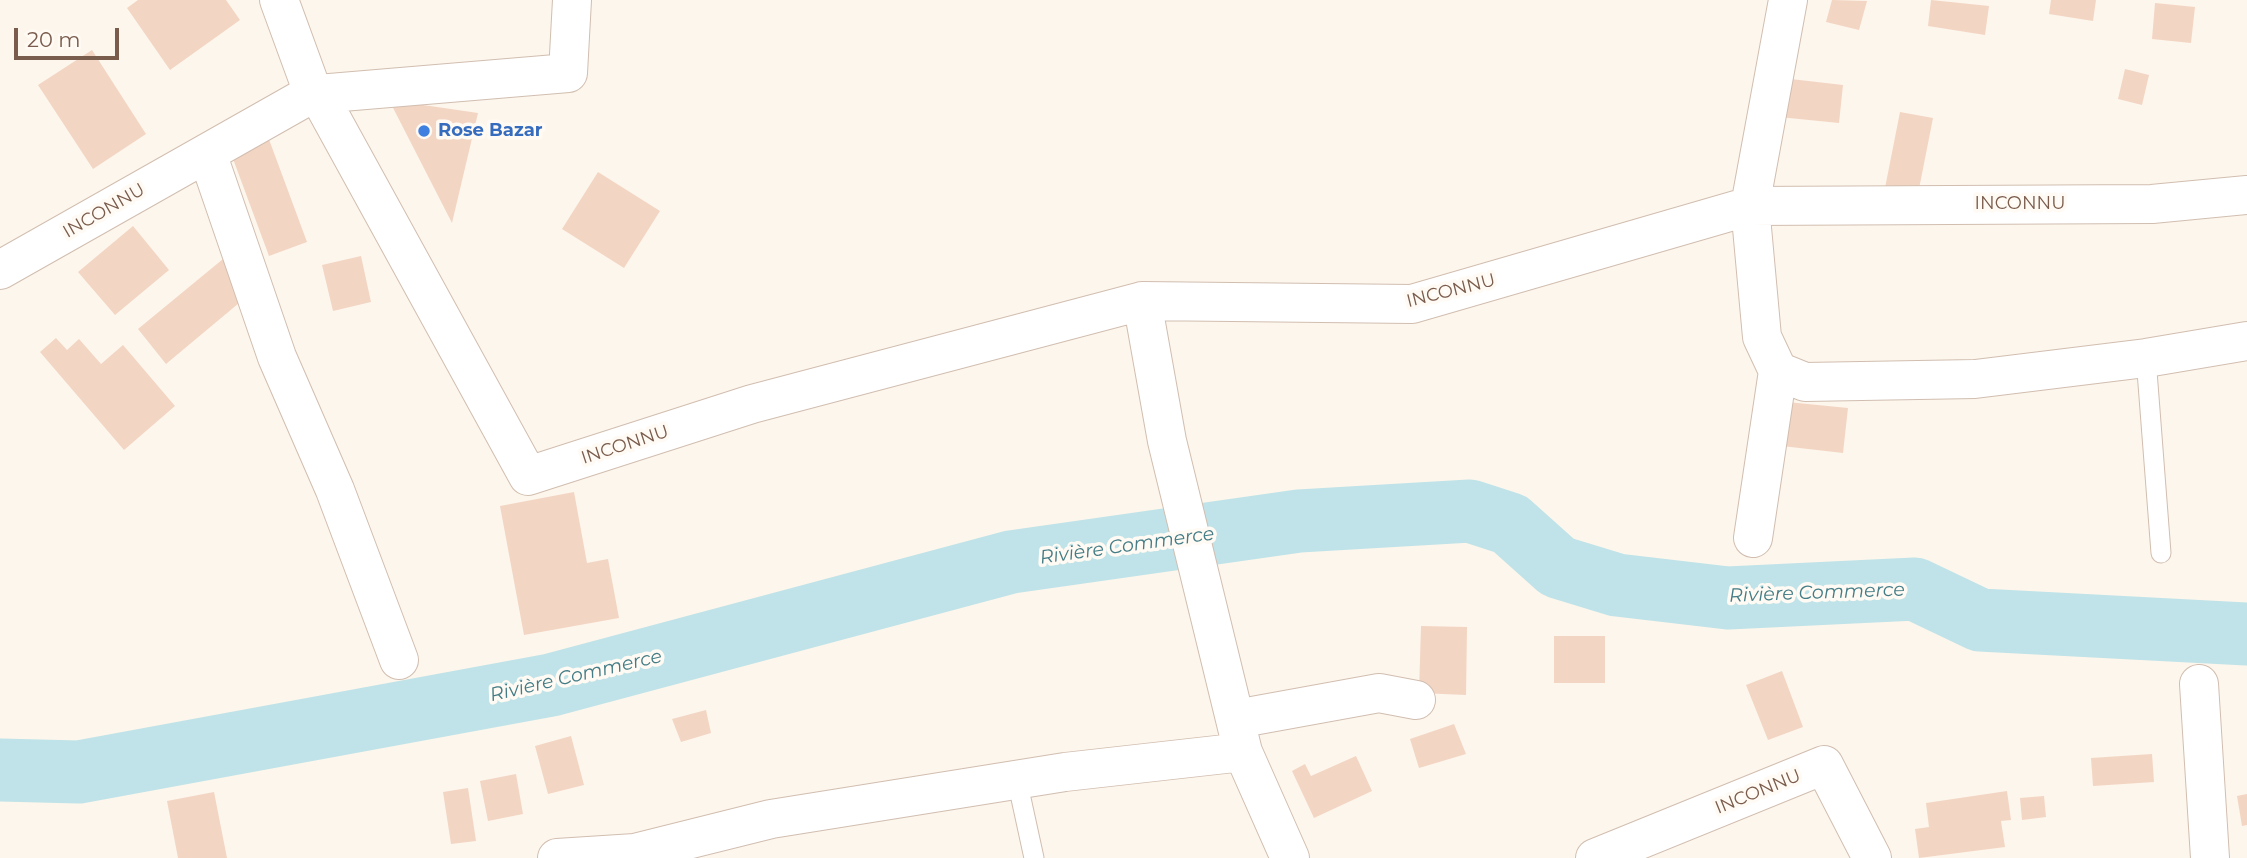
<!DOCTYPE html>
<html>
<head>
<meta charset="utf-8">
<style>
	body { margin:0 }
	#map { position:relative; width:2247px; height:858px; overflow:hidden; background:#fdf6ec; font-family:Montserrat,sans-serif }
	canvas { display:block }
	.scale { position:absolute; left:14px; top:28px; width:105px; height:32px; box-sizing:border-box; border:4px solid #7a5c4d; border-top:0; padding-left:9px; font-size:21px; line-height:24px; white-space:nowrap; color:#7a5c4d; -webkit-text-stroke:5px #fffaf3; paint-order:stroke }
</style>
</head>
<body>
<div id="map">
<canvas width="2247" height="858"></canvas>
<div class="scale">20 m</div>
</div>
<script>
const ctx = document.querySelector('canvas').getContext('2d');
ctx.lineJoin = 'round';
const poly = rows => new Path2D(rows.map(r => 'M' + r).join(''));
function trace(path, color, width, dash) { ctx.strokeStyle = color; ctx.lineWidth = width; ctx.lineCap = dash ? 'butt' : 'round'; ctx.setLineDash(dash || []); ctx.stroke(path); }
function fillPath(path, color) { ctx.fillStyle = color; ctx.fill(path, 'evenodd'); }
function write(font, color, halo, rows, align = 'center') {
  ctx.font = font + ' Montserrat,sans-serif'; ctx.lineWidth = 7; ctx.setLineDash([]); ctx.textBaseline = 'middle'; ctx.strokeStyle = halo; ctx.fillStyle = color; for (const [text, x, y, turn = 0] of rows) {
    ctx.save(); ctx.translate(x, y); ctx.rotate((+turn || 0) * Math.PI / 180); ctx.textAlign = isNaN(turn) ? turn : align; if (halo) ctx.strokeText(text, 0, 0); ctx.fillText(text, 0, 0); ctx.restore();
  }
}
const river = poly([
	[0,770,79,772,551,685,1011,562,1299,521,1470,511,1510,524,1558,567,1617,585,1728,598,1915,589,1980,620,2247,634]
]);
const building = poly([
	[138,0,226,0,240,20,170,70,127,8],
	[1832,0,1867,1,1859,30,1826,22],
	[1931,0,1989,6,1985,35,1928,26],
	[2051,0,2096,0,2093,21,2049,14],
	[2155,3,2195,7,2191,43,2152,39],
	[92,50,146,134,93,169,38,85],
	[2125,69,2149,75,2142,105,2118,99],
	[1782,78,1843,85,1839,123,1779,117],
	[389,100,478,113,452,223],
	[1900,112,1933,118,1918,194,1885,188],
	[267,134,307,242,269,256,229,148],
	[598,172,660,211,624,268,562,229],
	[133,226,169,270,115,315,78,272],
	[361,256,371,302,333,311,322,265],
	[223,259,251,293,166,364,138,329],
	[56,338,67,350,79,339,101,364,123,345,175,406,124,450,40,352],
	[1787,402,1848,408,1843,453,1782,446],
	[574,492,587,563,608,559,619,618,524,635,500,506],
	[1421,626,1467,627,1466,695,1419,693],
	[1554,636,1605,636,1605,683,1554,683],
	[1782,671,1803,727,1768,740,1746,685],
	[706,710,711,733,681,742,672,719],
	[1454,724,1466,754,1419,768,1410,739],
	[571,736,584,785,548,794,535,746],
	[2152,754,2154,782,2093,786,2091,758],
	[1356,756,1372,791,1314,818,1292,771,1305,764,1311,776],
	[516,774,523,814,488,821,480,781],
	[468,788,476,841,451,844,443,792],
	[2007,791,2011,820,2001,821,2005,847,1919,858,1915,829,1929,827,1926,803],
	[214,792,227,858,178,858,167,801],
	[2247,794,2247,825,2242,826,2237,796],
	[2044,796,2046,817,2022,820,2020,798]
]);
const lane = poly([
	[2146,358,2161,553],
	[1017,780,1034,858]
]);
const street = poly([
	[279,0,313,93],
	[572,0,568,73,318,94,528,476,752,404,1142,301,1412,304,1750,206,2152,204,2247,195],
	[1788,0,1750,206,1762,337,1778,371,1805,382,1975,379,2146,358,2247,341],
	[207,153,277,357,335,490,399,660],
	[0,270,313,93,318,94],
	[1142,301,1167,441,1243,752],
	[1753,538,1778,371],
	[2199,684,2210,858],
	[1236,719,1379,693,1416,700],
	[557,858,635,853,771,819,1065,772,1243,752,1290,858],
	[1595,858,1824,765,1872,858]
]);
const markers = [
	[424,131,7,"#3f7fe0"]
];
const shopNames = [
	["Rose Bazar",438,131]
];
const streetNames = [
	["INCONNU",2020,204],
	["INCONNU",104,211,-30],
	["INCONNU",1451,291,-14],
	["INCONNU",625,445,-18],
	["INCONNU",1758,792,-22]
];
const waterNames = [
	["Rivière Commerce",1127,546,-8],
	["Rivière Commerce",1817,593,-2],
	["Rivière Commerce",576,676,-13]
];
trace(river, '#bfe3e8', 63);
fillPath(building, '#f3d5c3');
trace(lane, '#d1beb0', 21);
trace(street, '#d1beb0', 40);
trace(lane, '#fff', 19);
trace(street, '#fff', 38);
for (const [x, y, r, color] of markers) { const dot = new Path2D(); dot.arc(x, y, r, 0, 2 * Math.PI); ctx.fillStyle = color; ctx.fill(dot); trace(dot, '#fffaf3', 2.5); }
write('bold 18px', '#366cbe', '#fffaf3', shopNames, 'left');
write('18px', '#7a5c4d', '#fffaf3', streetNames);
write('italic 19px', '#437c86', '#fffaf3', waterNames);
</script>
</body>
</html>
